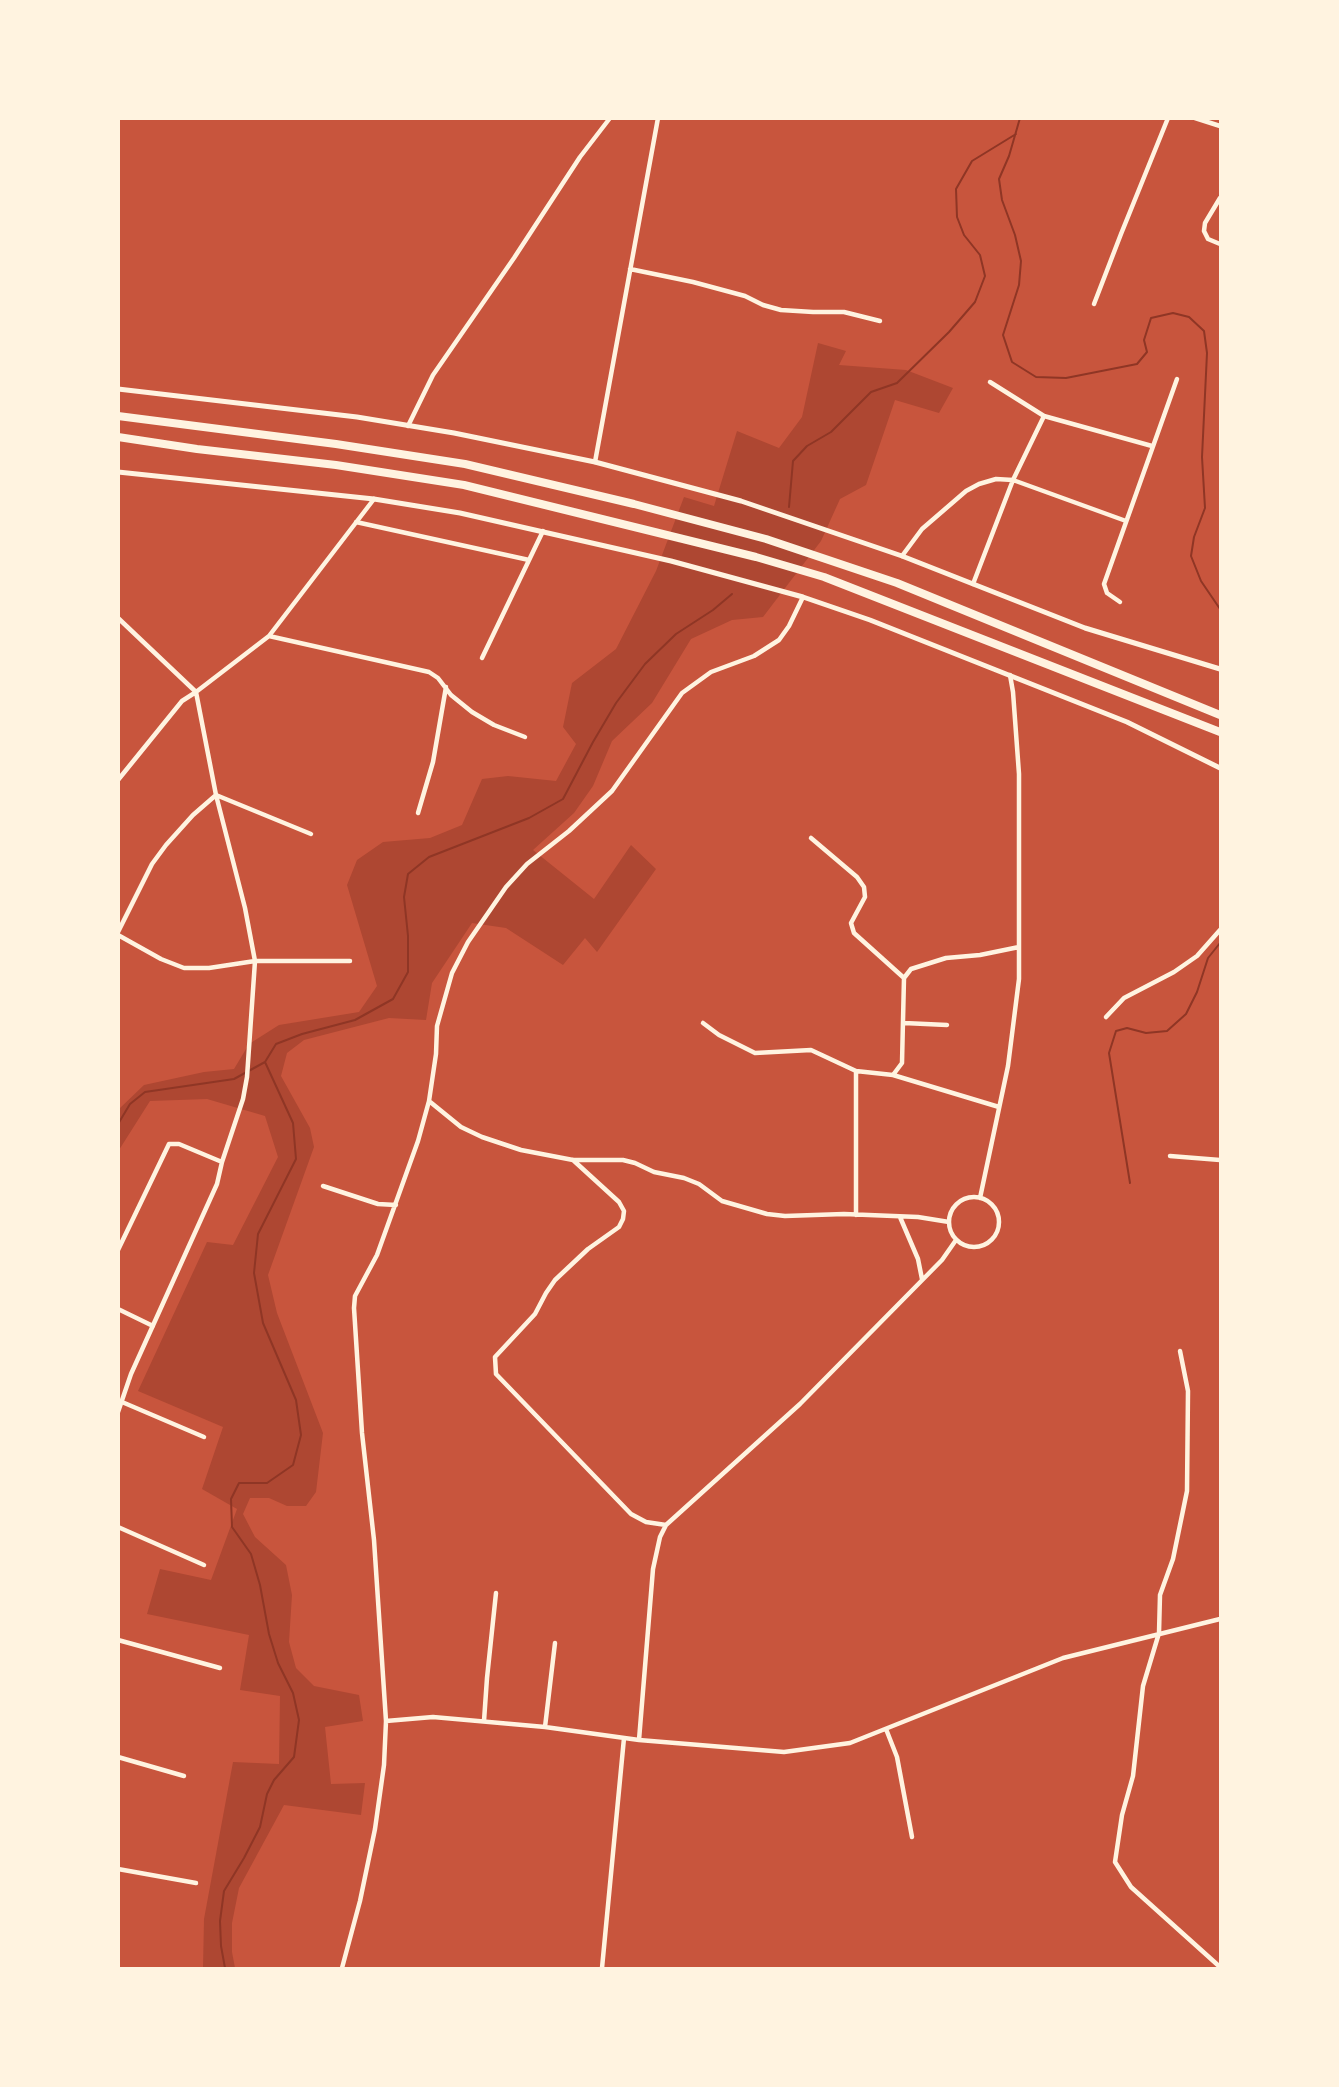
<!DOCTYPE html>
<html>
<head>
<meta charset="utf-8">
<style>
	body { margin:0 }
	#map { position:relative; width:1339px; height:2087px; overflow:hidden; background:#c8553d; font-family:"Varela Round",sans-serif }
	canvas { display:block }
	.frame { position:absolute; inset:0; border:120px solid #fff3e0; pointer-events:none }
</style>
</head>
<body>
<div id="map">
<canvas width="1339" height="2087"></canvas>
<div class="frame"></div>
</div>
<script>
const ctx = document.querySelector('canvas').getContext('2d');
ctx.lineJoin = 'round';
function fillPath(path, color) { ctx.fillStyle = color; ctx.fill(path, 'evenodd'); }
const poly = rows => new Path2D(rows.map(r => 'M' + r).join(''));
function trace(path, color, width, dash) { ctx.strokeStyle = color; ctx.lineWidth = width; ctx.lineCap = dash ? 'butt' : 'round'; ctx.setLineDash(dash || []); ctx.stroke(path); }
const green = poly([
	[818,343,846,351,839,365,906,370,953,388,939,413,895,400,866,485,840,499,821,541,763,617,732,620,691,639,652,703,612,741,593,786,574,813,533,850,594,899,631,845,656,869,597,952,585,938,563,965,506,928,472,923,432,983,426,1020,389,1018,304,1040,287,1053,281,1076,310,1128,314,1147,268,1275,277,1313,323,1433,316,1492,306,1506,287,1506,269,1498,250,1498,243,1514,255,1537,286,1565,292,1595,289,1642,296,1668,314,1686,359,1695,363,1721,325,1727,331,1784,365,1783,361,1815,284,1805,239,1888,232,1923,232,1952,235,1968,203,1968,204,1919,233,1762,279,1764,280,1696,240,1690,249,1635,147,1614,160,1569,211,1580,237,1509,202,1489,223,1427,138,1391,207,1242,233,1245,278,1157,265,1116,207,1099,150,1101,119,1150,119,1109,144,1085,204,1072,234,1069,249,1044,279,1025,359,1012,377,986,347,885,357,860,383,842,430,838,462,825,482,779,508,776,556,781,576,744,563,727,572,683,616,649,656,571,684,497,714,506,737,431,779,448,802,417]
]);
const stream = poly([
	[1020,118,1009,156,999,179,1002,200,1015,235,1021,261,1019,285,1003,335,1012,362,1036,377,1066,378,1137,364,1147,352,1144,340,1151,318,1173,313,1189,317,1204,331,1207,353,1202,457,1205,508,1194,537,1191,556,1201,581,1220,609],
	[789,507,793,461,807,446,831,432,871,392,897,383,949,332,975,302,985,276,980,255,964,235,957,217,956,189,972,161,1016,134],
	[118,1124,130,1104,145,1092,234,1079,265,1062],
	[1130,1183,1109,1053,1116,1031,1127,1028,1146,1033,1167,1031,1186,1014,1197,992,1208,958,1220,943],
	[225,1968,221,1946,220,1921,224,1891,244,1858,260,1827,267,1794,274,1780,294,1757,299,1720,293,1693,278,1663,269,1634,260,1585,251,1554,232,1527,231,1499,239,1483,267,1483,293,1465,301,1435,296,1400,263,1323,254,1273,258,1234,296,1159,293,1123,265,1062,276,1044,302,1034,355,1020,393,999,408,972,408,936,404,897,408,874,429,857,529,818,563,799,593,742,616,703,645,664,676,634,713,610,732,594]
]);
const minor = poly([
	[1195,118,1220,126],
	[1220,198,1205,223,1204,231,1208,239,1220,244],
	[630,269,693,282,745,296,763,305,781,310,813,312,844,312,880,321],
	[1094,304,1121,234,1168,118],
	[990,382,1044,416,1152,446],
	[408,426,433,375,514,258,580,157,610,118],
	[595,462,658,118],
	[356,522,529,560],
	[902,556,922,529,966,491,979,484,996,479,1013,480,1126,521],
	[973,584,1013,480,1044,416],
	[1120,602,1107,593,1104,584,1177,379],
	[118,618,196,692,182,701,118,780],
	[269,636,429,672,438,678,451,695,472,712,494,725,525,737],
	[482,658,543,531],
	[216,795,311,834],
	[418,813,433,762,446,687],
	[811,838,857,877,864,887,865,897,851,923,854,933,904,978],
	[118,932,152,864,166,845,193,815,216,795],
	[118,935,161,959,184,968,209,968,255,961,350,961],
	[1106,1017,1124,998,1174,972,1197,956,1220,930],
	[703,1023,719,1035,755,1053,811,1050,856,1071],
	[904,1023,947,1025],
	[893,1075,902,1063,904,978,911,969,946,958,980,955,1019,947],
	[429,1101,461,1127,482,1137,521,1150,573,1160,623,1160,635,1163,654,1172,684,1178,699,1184,722,1201,767,1214,785,1216,844,1214,918,1217,949,1222],
	[1170,1156,1220,1160],
	[573,1160,619,1202,624,1211,623,1219,619,1227,588,1249,555,1280,546,1293,535,1314,495,1357,496,1374,631,1514,646,1522,666,1525],
	[323,1186,378,1204,396,1205],
	'949 1222a25 25 0 1 1 50 0a25 25 0 1 1-50 0Z',
	[980,1198,1008,1066,1019,979,1019,774,1013,692,1010,675],
	[856,1215,856,1071,893,1075,999,1107],
	[900,1217,918,1259,922,1279],
	[118,1250,169,1144,179,1144,222,1162],
	[118,1309,153,1326],
	[1180,1351,1188,1391,1187,1491,1173,1559,1160,1595,1159,1633,1143,1686,1133,1776,1122,1815,1115,1862,1131,1887,1220,1967],
	[122,1402,204,1437],
	[118,1412,131,1374,217,1184,222,1162,243,1099,247,1077,255,961,245,908,216,795,196,692,269,636,374,499],
	[118,1527,204,1565],
	[118,1640,220,1668],
	[386,1721,433,1717,545,1727,639,1740,784,1752,850,1743,1063,1658,1220,1619],
	[484,1721,487,1678,496,1593],
	[545,1727,555,1643],
	[886,1729,897,1757,912,1837],
	[639,1740,653,1569,660,1537,666,1525,800,1404,942,1260,956,1240],
	[118,1757,184,1776],
	[118,1869,196,1883],
	[342,1968,360,1901,375,1829,384,1765,386,1721,374,1540,362,1433,354,1308,355,1296,377,1255,418,1141,429,1101,436,1054,437,1026,452,973,468,942,506,887,527,864,569,831,612,791,682,693,711,672,754,656,779,640,789,626,803,597],
	[602,1968,624,1738]
]);
const tertiary = poly([
	[118,389,357,417,454,433,595,462,741,501,902,556,1085,628,1220,669],
	[118,472,374,499,460,513,671,561,803,597,870,620,1127,722,1220,768]
]);
const trunk = poly([
	[118,416,336,444,465,464,634,504,766,539,897,583,1220,715],
	[118,437,197,449,336,465,464,485,756,557,824,577,1220,732]
]);
fillPath(green, '#ae4732');
trace(stream, '#8f3625', 2);
trace(minor, '#fff3e0', 4.5);
trace(tertiary, '#fff3e0', 5);
trace(trunk, '#fff3e0', 8);
</script>
</body>
</html>
